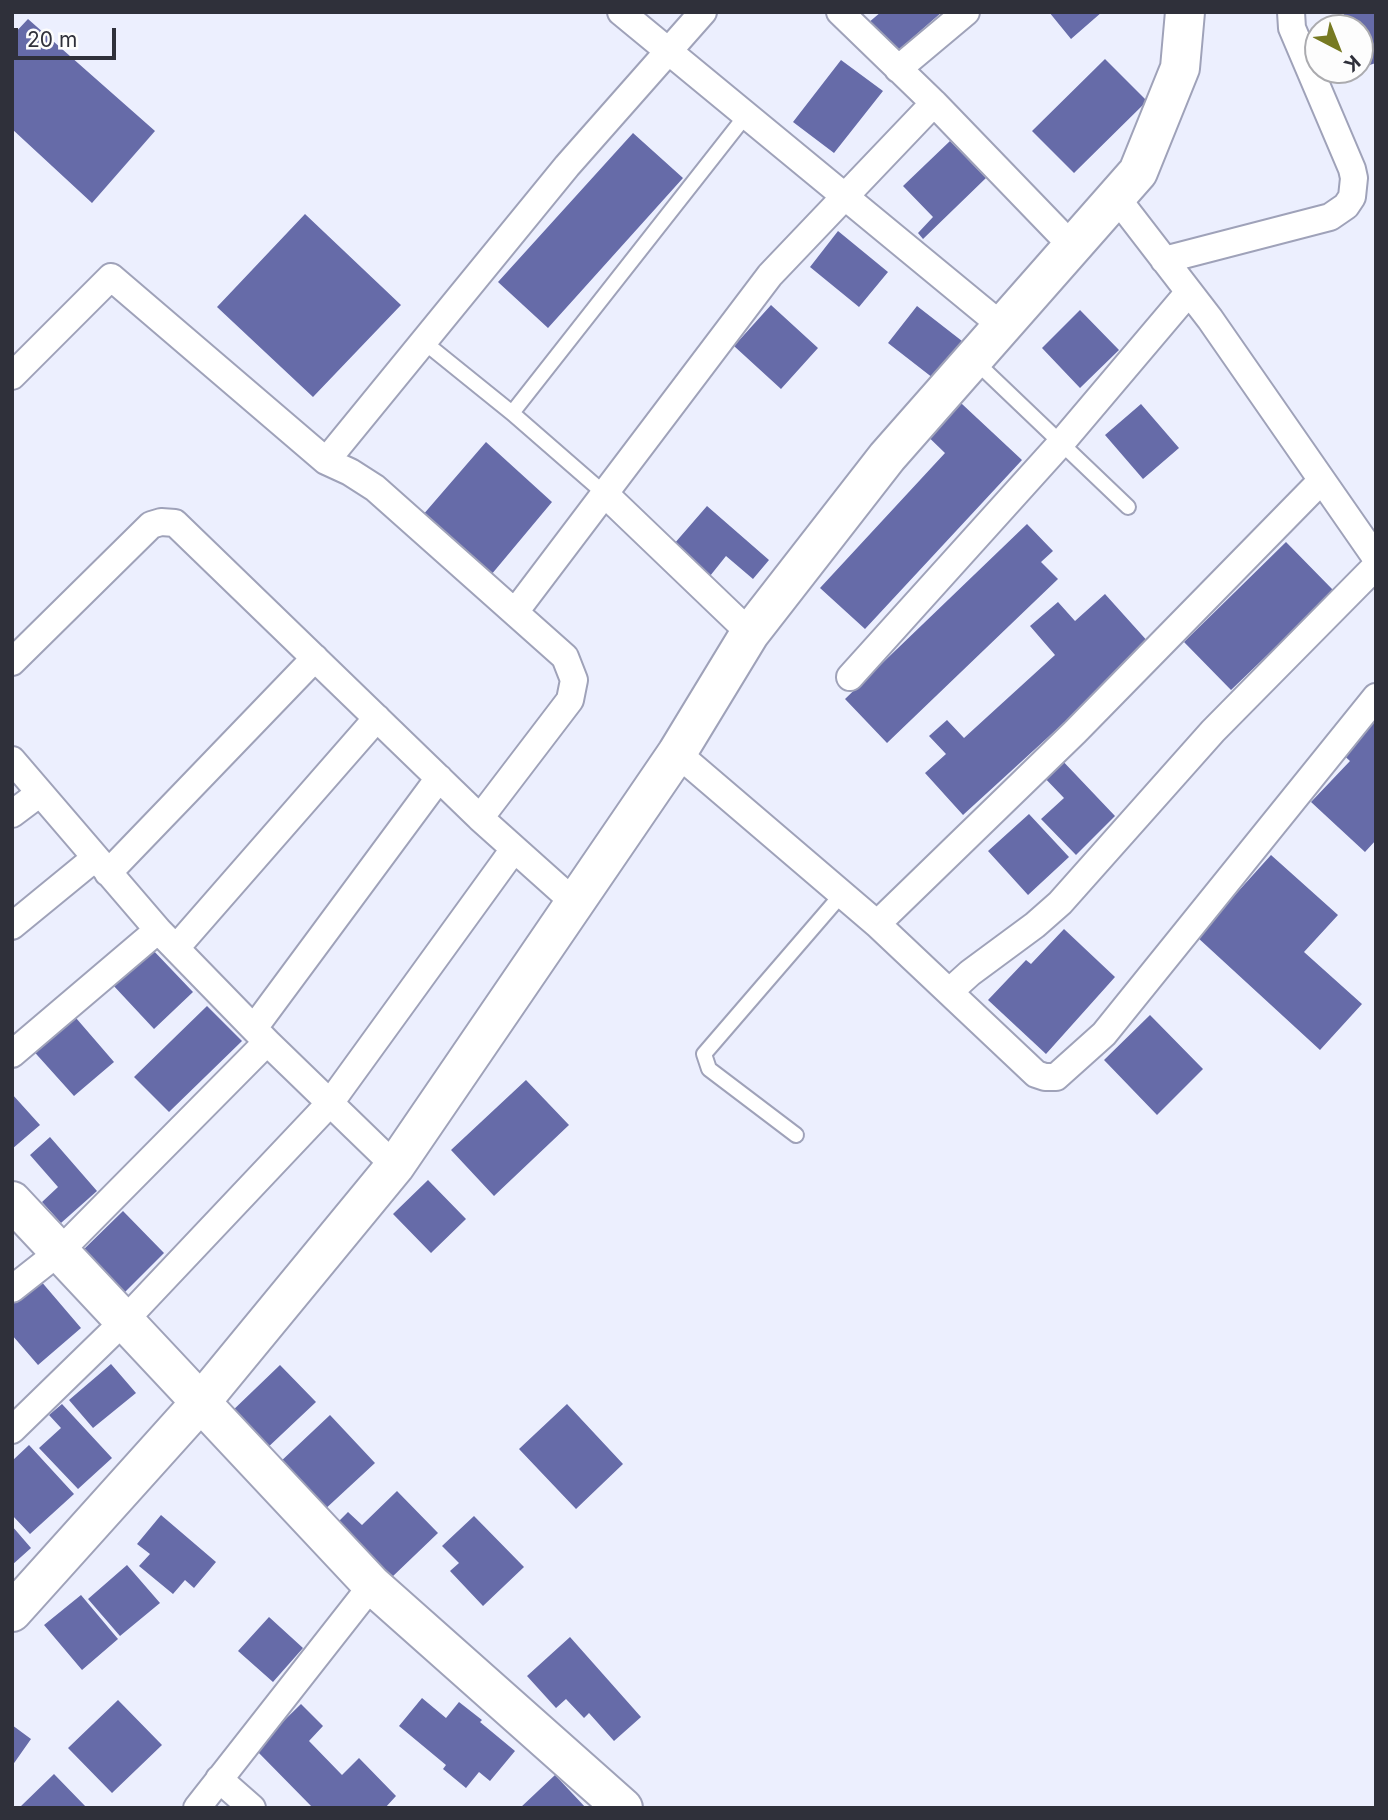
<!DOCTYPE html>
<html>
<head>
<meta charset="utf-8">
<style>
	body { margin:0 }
	#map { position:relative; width:1388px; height:1820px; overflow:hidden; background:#eceffe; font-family:Inter,sans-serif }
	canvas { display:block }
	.frame { position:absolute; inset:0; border:14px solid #2f303a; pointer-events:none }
	.north { position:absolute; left:1304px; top:14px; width:70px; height:70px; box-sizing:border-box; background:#fdfdfd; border:2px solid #ababaf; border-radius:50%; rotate:138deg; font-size:19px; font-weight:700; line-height:28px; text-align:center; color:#2f303a }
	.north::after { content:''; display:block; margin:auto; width:24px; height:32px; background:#777a22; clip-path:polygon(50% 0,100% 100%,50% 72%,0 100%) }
	.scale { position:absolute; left:14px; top:28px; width:102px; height:32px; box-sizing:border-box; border:4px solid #2f303a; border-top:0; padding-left:9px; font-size:21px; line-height:24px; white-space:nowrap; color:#2f303a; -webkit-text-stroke:5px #fdfdfd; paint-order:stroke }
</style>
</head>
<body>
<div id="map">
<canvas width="1388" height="1820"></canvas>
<div class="frame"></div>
<div class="north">K</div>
<div class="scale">20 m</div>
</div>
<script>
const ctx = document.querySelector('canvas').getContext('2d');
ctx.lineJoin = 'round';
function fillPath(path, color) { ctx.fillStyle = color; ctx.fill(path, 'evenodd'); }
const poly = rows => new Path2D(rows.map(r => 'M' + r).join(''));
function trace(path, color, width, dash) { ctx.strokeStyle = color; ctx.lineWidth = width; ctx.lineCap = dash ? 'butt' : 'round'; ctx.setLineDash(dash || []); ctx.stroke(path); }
const building = poly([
	[881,12,942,12,894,54,868,23],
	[1049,12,1102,12,1071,39],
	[1343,12,1376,12,1376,63,1360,68,1360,28,1348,28],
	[28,19,155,131,92,203,12,129,12,36],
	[1105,59,1147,101,1074,173,1032,131],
	[841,60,883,91,834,153,793,122],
	[633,133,683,178,548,328,498,282],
	[950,141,986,178,923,239,918,233,933,217,903,186],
	[305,214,401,305,313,397,217,307],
	[838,231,888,272,859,307,810,267],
	[771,305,818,348,781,389,734,346],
	[917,306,962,341,933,378,888,343],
	[1080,310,1119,350,1080,388,1042,348],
	[947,390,1022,460,865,629,820,588,945,453,916,425],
	[1141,404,1179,448,1143,479,1105,435],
	[486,442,552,502,491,575,422,516],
	[707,506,769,560,753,579,726,556,710,576,674,544],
	[1027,524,1053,551,1041,562,1058,579,887,743,845,699],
	[1286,542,1334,591,1231,690,1184,642],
	[1105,594,1150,644,963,815,925,773,946,754,929,736,947,720,964,738,1055,655,1030,626,1058,602,1075,621],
	[1376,715,1376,840,1365,852,1311,802,1350,761,1340,752],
	[1058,756,1115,816,1076,855,1041,819,1064,798,1040,773],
	[1029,814,1069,857,1028,895,988,851],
	[1271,855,1338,915,1304,952,1362,1004,1320,1050,1197,937],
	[1064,929,1115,977,1046,1054,988,1000,1026,960,1031,964],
	[151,948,193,992,154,1029,112,984],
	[207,1006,242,1041,169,1112,134,1077],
	[70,1011,114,1062,74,1096,29,1046],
	[1150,1015,1203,1069,1157,1115,1104,1060],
	[526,1080,569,1125,494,1196,451,1150],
	[12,1094,40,1125,12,1149],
	[50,1137,97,1191,61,1223,42,1202,58,1187,30,1155],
	[428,1180,466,1219,431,1253,393,1214],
	[123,1211,164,1253,122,1295,80,1253],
	[40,1280,81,1328,38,1365,12,1335,12,1304],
	[111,1364,136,1393,93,1428,69,1400],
	[280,1365,316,1402,264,1451,229,1414],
	[62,1404,112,1458,78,1489,39,1448,61,1428,49,1415],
	[567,1404,623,1464,576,1509,519,1449],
	[330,1415,375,1463,322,1512,278,1464],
	[29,1445,74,1494,30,1534,12,1515,12,1461],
	[397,1491,438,1533,391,1578,337,1523,348,1512,362,1525],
	[161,1515,216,1562,194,1588,185,1580,173,1594,139,1566,150,1554,137,1544],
	[474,1516,524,1567,483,1606,450,1571,459,1563,442,1546],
	[12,1526,31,1548,12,1565],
	[127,1565,160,1603,120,1636,88,1599],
	[81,1595,118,1639,82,1670,44,1625],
	[269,1617,303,1648,273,1682,238,1651],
	[570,1637,641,1717,614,1741,589,1713,584,1718,566,1699,556,1708,527,1676],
	[422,1698,446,1718,459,1702,482,1720,480,1722,515,1751,490,1781,479,1772,466,1788,443,1769,446,1765,399,1726],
	[118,1700,162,1745,112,1793,68,1748],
	[301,1704,323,1726,309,1741,342,1775,359,1758,396,1796,385,1808,313,1808,255,1749],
	[12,1725,31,1739,12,1766],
	[54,1774,87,1808,19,1808],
	[555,1775,586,1808,520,1808]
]);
const lane = poly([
	[424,342,512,413,605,494],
	[974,360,1128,507],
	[512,413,747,114],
	[796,1135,709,1069,704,1054,842,894]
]);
const street = poly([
	[621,12,1002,326],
	[840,12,934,103,1072,246],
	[898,69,966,12],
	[1116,197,1210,319,1376,558],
	[1164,260,1330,217,1346,206,1352,197,1354,178,1352,169,1292,28,1291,12],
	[12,376,111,277,326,461,350,472,375,488,565,657,574,680,570,700,480,818],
	[326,461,567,166,703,12],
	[605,494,750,633],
	[515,612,770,275,934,103],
	[12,662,151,525,161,522,175,523,480,818,575,903],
	[850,677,1062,442,1189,292],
	[677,753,877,924,1036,1074,1045,1077,1056,1077,1104,1034,1376,697],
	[12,760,158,930,267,1042,395,1166],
	[12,814,40,793],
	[108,873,315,658],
	[877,924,1075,732,1321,481],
	[12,926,95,858],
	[176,948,377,718],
	[949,992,970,973,1035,925,1060,903,1213,731,1376,566],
	[254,1028,439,778],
	[12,1054,158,930],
	[12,1289,59,1252,267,1042],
	[12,1430,124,1321,330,1103,514,849],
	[219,1779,252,1808],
	[197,1808,372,1585]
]);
const secondary = poly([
	[12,1201,372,1585,623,1808],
	[12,1612,200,1403,395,1166,677,753,750,633,887,457,1138,172,1180,68,1185,12]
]);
fillPath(building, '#666ba8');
trace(lane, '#9fa2b9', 18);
trace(street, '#9fa2b9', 30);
trace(secondary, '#9fa2b9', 42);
trace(lane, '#fff', 14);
trace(street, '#fff', 26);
trace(secondary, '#fff', 38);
</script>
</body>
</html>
